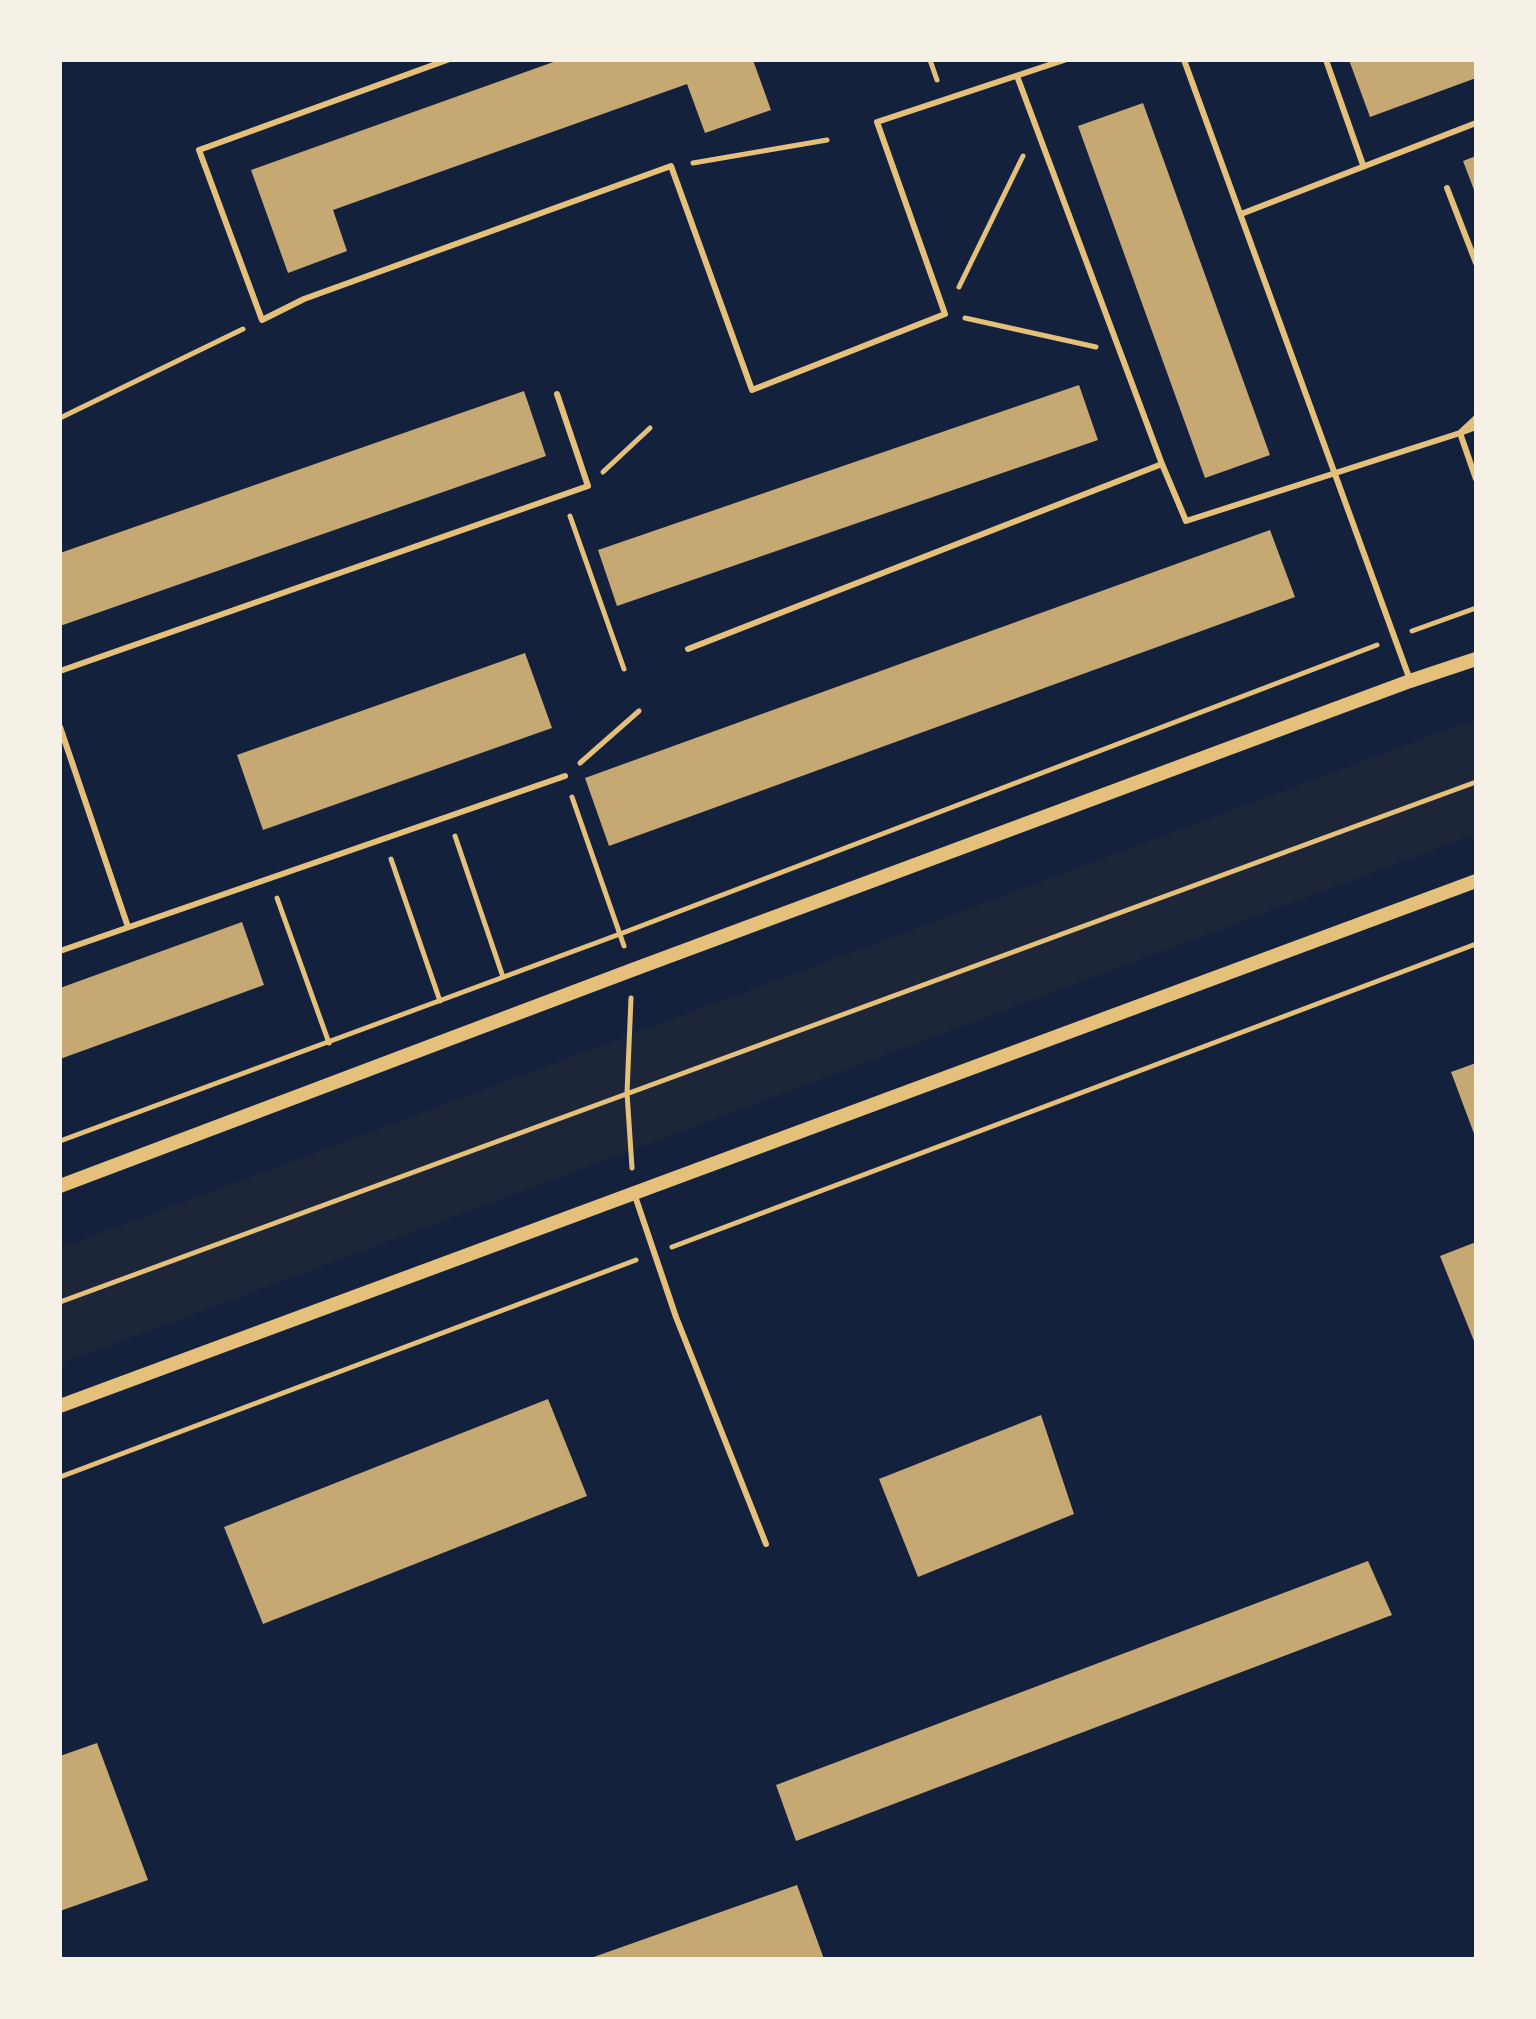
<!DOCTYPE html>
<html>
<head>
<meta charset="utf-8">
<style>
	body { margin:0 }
	#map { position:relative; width:1536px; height:2019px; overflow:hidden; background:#14213d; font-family:Raleway,sans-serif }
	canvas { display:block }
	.frame { position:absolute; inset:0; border:62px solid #f6f1e7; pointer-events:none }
</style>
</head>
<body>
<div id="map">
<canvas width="1536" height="2019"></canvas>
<div class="frame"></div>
</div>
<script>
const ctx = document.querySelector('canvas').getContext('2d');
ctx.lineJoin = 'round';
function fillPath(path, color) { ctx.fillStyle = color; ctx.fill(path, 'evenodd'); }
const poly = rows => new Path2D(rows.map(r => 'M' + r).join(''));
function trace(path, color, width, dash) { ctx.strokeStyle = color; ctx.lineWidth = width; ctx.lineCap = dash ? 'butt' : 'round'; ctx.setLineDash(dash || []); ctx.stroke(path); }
const green = poly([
	[1476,719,1476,834,60,1364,60,1248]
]);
const building = poly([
	[559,60,753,60,771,110,705,133,687,84,333,210,347,251,288,273,251,170],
	[1349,60,1476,60,1476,78,1370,117],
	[1143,103,1270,455,1205,478,1078,126],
	[1476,156,1476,195,1463,161],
	[1079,385,1098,440,617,606,598,550],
	[524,391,546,456,60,626,60,553],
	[1270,530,1295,597,609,846,585,778],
	[525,653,552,728,263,830,237,755],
	[242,922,264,985,60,1059,60,988],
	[1476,1063,1476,1139,1451,1072],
	[1476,1242,1476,1346,1440,1256],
	[548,1399,587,1496,263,1624,224,1527],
	[1041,1415,1074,1514,918,1577,879,1479],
	[1368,1561,1392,1615,796,1841,776,1785],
	[97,1743,148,1880,60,1911,60,1756],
	[797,1885,824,1959,588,1959]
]);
const path = poly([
	[930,60,937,80],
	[693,163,827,140],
	[959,287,1023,156],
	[965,318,1096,347],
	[60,418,243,329],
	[603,472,650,428],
	[570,516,624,669],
	[1412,631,1476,608],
	[580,763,639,711],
	[572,797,624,946],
	[455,836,503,977],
	[391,859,440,1001],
	[277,898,329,1043],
	[631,998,627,1093,632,1168],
	[60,1141,620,934,1377,645],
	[672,1247,1476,944],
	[60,1302,1476,782],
	[60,1477,636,1260]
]);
const service = poly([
	[447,60,199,150,262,320,304,299,671,166,752,390,945,314,877,122,1064,60],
	[1184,60,1410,680],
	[1326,60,1363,165],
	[1017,76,1162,464],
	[1447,188,1476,263],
	[1241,214,1476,123],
	[1476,427,1460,433,1476,479],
	[688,649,1162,464,1186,521,1460,433,1476,418],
	[60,671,588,486,557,394],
	[60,727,128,927],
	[60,951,565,776],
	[634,1193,676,1317,766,1544]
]);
const tertiary = poly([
	[60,1186,632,970,1410,681,1476,659],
	[60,1406,1476,881]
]);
fillPath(green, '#1d2539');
fillPath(building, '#c6a872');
trace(path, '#e5c07b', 5);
trace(service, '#e5c07b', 6);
trace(tertiary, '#e5c07b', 14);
</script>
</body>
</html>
